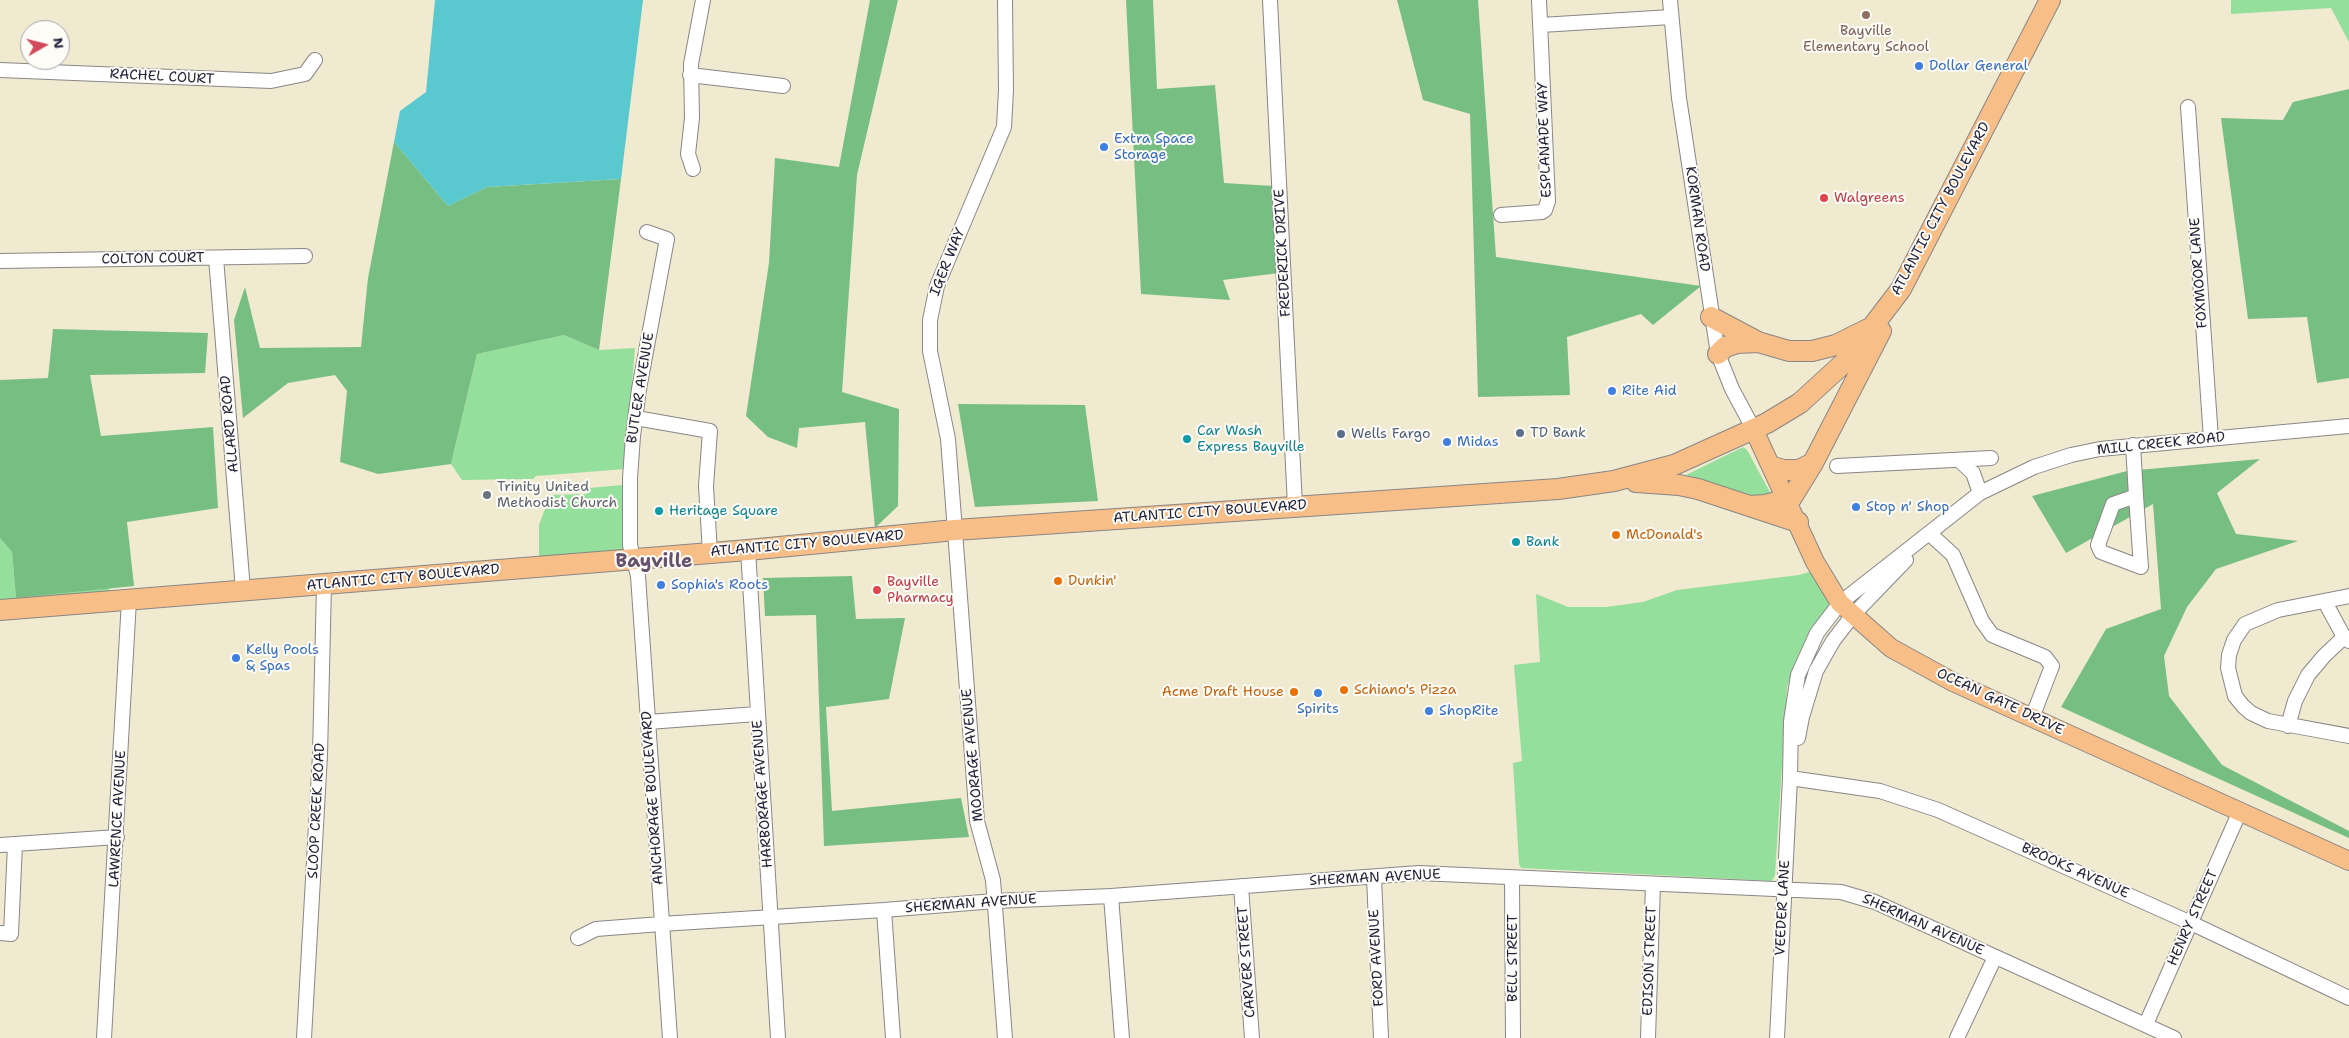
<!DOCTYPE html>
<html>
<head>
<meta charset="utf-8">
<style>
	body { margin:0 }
	#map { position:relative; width:2349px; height:1038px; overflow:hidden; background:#f0ead1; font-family:"Shantell Sans",sans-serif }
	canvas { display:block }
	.north { position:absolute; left:20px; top:20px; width:50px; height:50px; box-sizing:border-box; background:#fdfcf7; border:1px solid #a5a5ac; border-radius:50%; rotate:82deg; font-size:14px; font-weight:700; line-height:20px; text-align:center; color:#22223b }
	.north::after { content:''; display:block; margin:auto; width:18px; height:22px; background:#d1495b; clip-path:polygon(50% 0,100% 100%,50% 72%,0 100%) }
</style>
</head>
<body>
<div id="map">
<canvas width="2349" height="1038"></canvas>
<div class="north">N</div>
</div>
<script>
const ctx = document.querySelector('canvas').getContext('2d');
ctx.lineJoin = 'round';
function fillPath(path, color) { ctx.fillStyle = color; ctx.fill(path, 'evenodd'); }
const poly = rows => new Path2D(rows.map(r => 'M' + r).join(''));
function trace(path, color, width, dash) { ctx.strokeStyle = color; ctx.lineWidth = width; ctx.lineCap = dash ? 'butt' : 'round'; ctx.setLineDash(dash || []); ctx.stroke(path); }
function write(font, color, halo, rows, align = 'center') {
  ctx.font = font + ' "Shantell Sans",sans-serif'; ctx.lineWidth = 4; ctx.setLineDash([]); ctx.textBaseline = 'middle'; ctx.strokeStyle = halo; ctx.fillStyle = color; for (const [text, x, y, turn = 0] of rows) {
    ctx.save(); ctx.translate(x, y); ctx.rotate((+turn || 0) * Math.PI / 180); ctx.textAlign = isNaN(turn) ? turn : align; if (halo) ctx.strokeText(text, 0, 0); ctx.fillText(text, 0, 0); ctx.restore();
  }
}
const green = poly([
	[2231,0,2349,0,2349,42,2331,8,2231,14],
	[564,335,599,350,635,348,625,469,536,476,533,479,462,480,451,464,477,354],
	[1743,447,1747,450,1771,494,1757,498,1686,475],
	[622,485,624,486,623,535,625,544,620,552,539,558,539,525,550,495,587,494,589,488],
	[0,538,12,552,16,598,110,588,108,592,0,601],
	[1809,572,1813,573,1828,596,1829,603,1827,610,1799,653,1787,687,1775,875,1772,881,1521,868,1519,864,1513,763,1522,761,1514,665,1540,662,1536,594,1568,607,1606,607,1643,602,1677,590,1799,575]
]);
const forest = poly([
	[870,0,898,0,857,175,842,392,899,409,898,506,875,528,865,422,799,428,797,448,768,437,746,416,769,263,775,158,839,167],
	[1126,0,1153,0,1157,89,1215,85,1224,183,1273,186,1279,273,1223,280,1230,300,1141,294],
	[1397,0,1478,0,1496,257,1701,286,1653,325,1641,314,1567,337,1570,395,1478,397,1470,114,1423,100],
	[2349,89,2349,378,2317,383,2307,317,2248,319,2221,118,2283,120,2293,102],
	[394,142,448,206,487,187,621,179,599,350,564,335,477,354,451,464,378,474,340,462,347,391,335,375,288,383,243,418,234,320,245,287,260,348,361,347,368,278],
	[53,329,208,333,205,373,90,375,101,436,213,427,218,508,127,522,134,586,16,598,12,552,0,538,0,380,48,378],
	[958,404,1085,405,1098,501,975,507],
	[2260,459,2217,493,2236,534,2298,541,2216,569,2187,607,2164,656,2169,696,2222,765,2349,831,2349,838,2061,707,2106,629,2161,609,2153,504,2066,553,2032,496,2127,471],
	[852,576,856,619,905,618,889,699,826,707,832,811,961,798,969,837,824,846,816,615,765,616,763,578]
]);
const water = poly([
	[435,0,643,0,621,179,487,187,448,206,394,142,400,111,426,92]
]);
const minor = poly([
	[1005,0,1006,90,1004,127,937,286,930,320,930,351,948,439,977,821,993,880,1005,1038],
	[1270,0,1295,506],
	[1670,0,1679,98,1718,354,1732,389,1754,430],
	[1541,25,1671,17],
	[0,70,271,81,305,74,315,60],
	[690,75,783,86],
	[2188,107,2211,439],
	[693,169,688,154,692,118,691,64,703,0],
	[1501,215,1542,212,1545,210,1548,201,1539,0],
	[647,232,667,239,639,389,633,436,630,478,630,545,638,576,670,1038],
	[216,258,243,590],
	[0,261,305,256],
	[636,418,710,431,706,486,710,553],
	[2133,445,2136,496,2141,567,2101,552,2098,545,2113,504,2136,496],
	[1959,460,1973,473,1980,493],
	[1837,466,1991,458],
	[1930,534,1953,555,1982,621,1992,635,2045,657,2052,666,2032,718],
	[748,550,778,1038],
	[2349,596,2278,610,2245,624,2234,640,2229,655,2228,668,2235,696,2243,706,2251,713,2268,721,2349,736],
	[2325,602,2344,637,2349,641],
	[648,722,757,714],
	[2288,726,2295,701,2308,675,2324,656,2344,637],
	[1798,738,1802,717,1816,671,1833,641,1853,615,1906,560],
	[1790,778,1880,791,1938,810,2191,923,2349,998],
	[0,845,117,837],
	[1374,877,1381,1038],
	[1512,878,1513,1038],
	[1241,886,1252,1038],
	[1111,896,1122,1038],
	[884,910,893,1038],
	[0,933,11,934,15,844],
	[578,938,596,929,661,924,884,910,995,901,1111,896,1419,873,1841,892,1875,902,2174,1038],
	[2146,1024,2240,811],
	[104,1038,129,600],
	[304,1038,320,755,324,585],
	[1648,1038,1653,884],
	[1777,1038,1790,778,1791,721,1798,675,1817,633,1840,603,1980,493,2034,467,2071,455,2100,449,2349,426],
	[1957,1038,1995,957]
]);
const major = poly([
	[1754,430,1815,562,1835,595,1840,603,1891,648,1953,682,2349,861]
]);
const highway = poly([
	[1711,317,1758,342,1789,351,1812,351,1836,345,1868,329],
	[1718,354,1725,347,1737,343,1758,342],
	[1773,467,1784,470,1799,470,1813,463],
	[1636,482,1679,485,1698,489,1798,522],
	[1749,506,1765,505,1777,502,1789,502,1813,463,1881,331],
	[0,610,748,550,955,530,1558,489,1614,481,1674,465,1767,423,1800,403,1847,360,1901,289,2050,0]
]);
const markers = [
	[1866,15,5,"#8d6e63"],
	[1919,66,5,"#3f7fe0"],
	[1104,147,5,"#3f7fe0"],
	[1824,198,5,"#e0444e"],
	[1612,391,5,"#3f7fe0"],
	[1520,433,5,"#5c6f8a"],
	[1341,434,5,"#5c6f8a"],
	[1187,439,5,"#0f9aa8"],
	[1447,442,5,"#3f7fe0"],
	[487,495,5,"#6b7280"],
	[1856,507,5,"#3f7fe0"],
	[659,511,5,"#0f9aa8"],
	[1616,535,5,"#e8710a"],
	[1516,542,5,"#0f9aa8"],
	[1058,581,5,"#e8710a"],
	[661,585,5,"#3f7fe0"],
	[877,590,5,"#e0444e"],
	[236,658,5,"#3f7fe0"],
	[1344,690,5,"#e8710a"],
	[1294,692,5,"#e8710a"],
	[1318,693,5,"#3f7fe0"],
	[1429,711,5,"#3f7fe0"]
];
const educationNames = [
	["Bayville",1866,31],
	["Elementary School",1866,47]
];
const shopNames = [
	["Dollar General",1929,66],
	["Extra Space",1114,139],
	["Storage",1114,155],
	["Rite Aid",1622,391],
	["Midas",1457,442],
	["Stop n' Shop",1866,507],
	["Sophia's Roots",671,585],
	["Kelly Pools",246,650],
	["& Spas",246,666],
	["Spirits",1318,709,"center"],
	["ShopRite",1439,711]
];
const streetNames = [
	["RACHEL COURT",162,77,3],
	["ESPLANADE WAY",1545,140,-92],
	["ATLANTIC CITY BOULEVARD",1941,209,-62],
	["KORMAN ROAD",1697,219,82],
	["FREDERICK DRIVE",1283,253,-93],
	["COLTON COURT",153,259,-1],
	["IGER WAY",948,262,-68],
	["FOXMOOR LANE",2199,273,-94],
	["BUTLER AVENUE",641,388,-81],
	["ALLARD ROAD",230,424,-95],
	["MILL CREEK ROAD",2161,444,-6],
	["ATLANTIC CITY BOULEVARD",1210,512,-4],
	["ATLANTIC CITY BOULEVARD",807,544,-5],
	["ATLANTIC CITY BOULEVARD",403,578,-5],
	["OCEAN GATE DRIVE",2000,702,25],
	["MOORAGE AVENUE",973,755,-95],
	["HARBORAGE AVENUE",763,794,-94],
	["ANCHORAGE BOULEVARD",653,798,-94],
	["SLOOP CREEK ROAD",317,811,-87],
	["LAWRENCE AVENUE",118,819,-87],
	["BROOKS AVENUE",2075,871,24],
	["SHERMAN AVENUE",1375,878,-3],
	["SHERMAN AVENUE",971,904,-4],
	["VEEDER LANE",1783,908,-87],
	["HENRY STREET",2193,918,-66],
	["SHERMAN AVENUE",1923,925,24],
	["FORD AVENUE",1377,958,-93],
	["BELL STREET",1513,958,-90],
	["EDISON STREET",1650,961,-88],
	["CARVER STREET",1247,962,-94]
];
const healthNames = [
	["Walgreens",1834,198],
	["Bayville",887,582],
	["Pharmacy",887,598]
];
const cultureNames = [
	["Car Wash",1197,431],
	["Express Bayville",1197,447],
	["Heritage Square",669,511],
	["Bank",1526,542]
];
const serviceNames = [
	["TD Bank",1530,433],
	["Wells Fargo",1351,434]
];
const worshipNames = [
	["Trinity United",497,487],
	["Methodist Church",497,503]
];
const foodNames = [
	["McDonald's",1626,535],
	["Dunkin'",1068,581],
	["Schiano's Pizza",1354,690],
	["Acme Draft House",1284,692,"right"]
];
const districtNames = [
	["Bayville",654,562]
];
fillPath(green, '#94df9b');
fillPath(forest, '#77be83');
fillPath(water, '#5ac8cf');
trace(minor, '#898686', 16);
trace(major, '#898686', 20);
trace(highway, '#898686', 22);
trace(minor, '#fff', 14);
trace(major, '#f7be87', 18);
trace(highway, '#f7be87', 20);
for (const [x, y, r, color] of markers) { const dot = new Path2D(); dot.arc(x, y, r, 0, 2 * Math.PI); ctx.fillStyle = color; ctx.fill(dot); trace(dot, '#fdfcf7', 2); }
write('14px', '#785e54', '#fdfcf7', educationNames);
write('14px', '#366cbe', '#fdfcf7', shopNames, 'left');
write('14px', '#22223b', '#fdfcf7', streetNames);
write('14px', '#be3a42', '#fdfcf7', healthNames, 'left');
write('14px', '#0d838f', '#fdfcf7', cultureNames, 'left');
write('14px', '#4e5e75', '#fdfcf7', serviceNames, 'left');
write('14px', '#5b616d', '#fdfcf7', worshipNames, 'left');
write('14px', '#c56008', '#fdfcf7', foodNames, 'left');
write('bold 19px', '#67526d', '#fdfcf7', districtNames);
</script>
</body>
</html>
